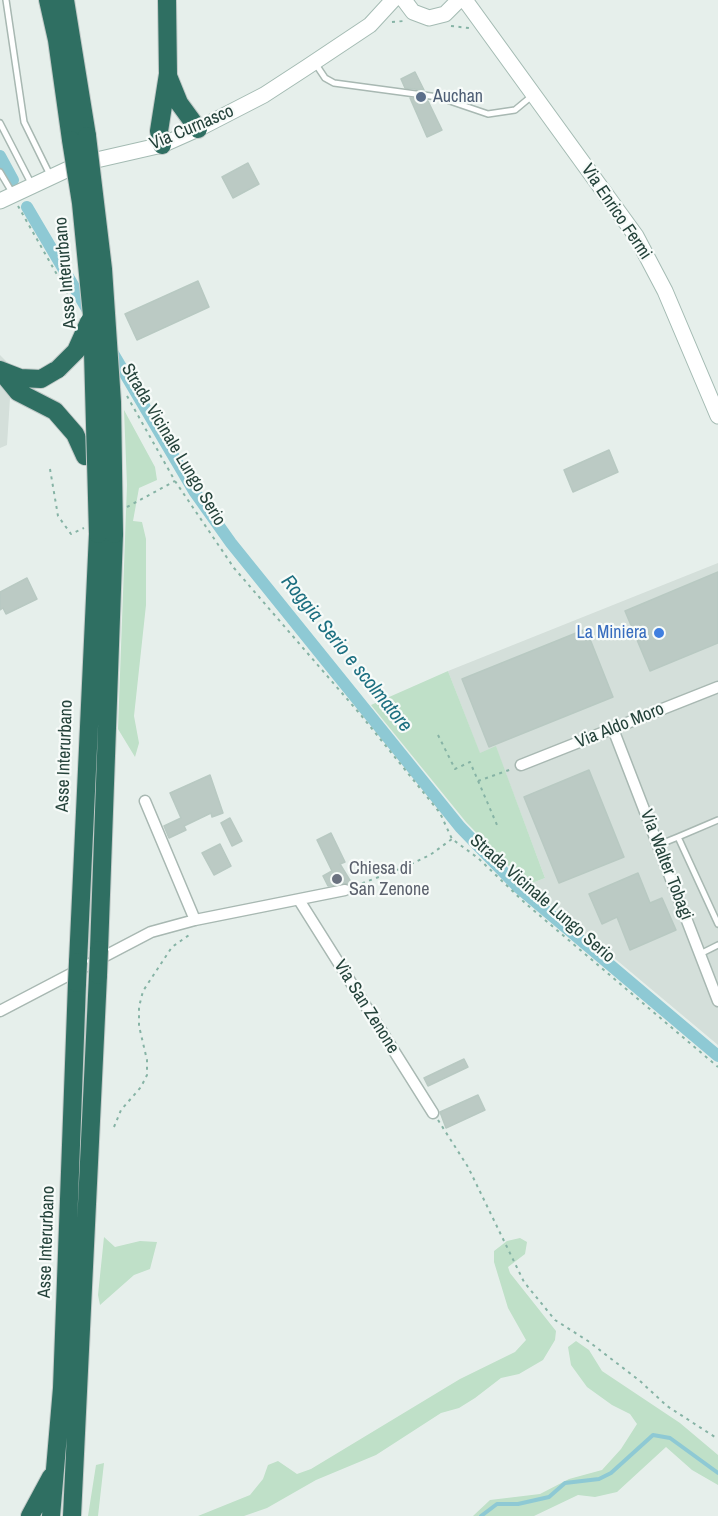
<!DOCTYPE html>
<html>
<head>
<meta charset="utf-8">
<style>
	body { margin:0 }
	canvas { display:block; background:#e6efeb }
</style>
</head>
<body>
<canvas width="718" height="1516"></canvas>
<script>
const ctx = document.querySelector('canvas').getContext('2d');
ctx.lineJoin = 'round';
function fillPath(path, color) { ctx.fillStyle = color; ctx.fill(path, 'evenodd'); }
const poly = rows => new Path2D(rows.map(r => 'M' + r).join(''));
function trace(path, color, width, dash) { ctx.strokeStyle = color; ctx.lineWidth = width; ctx.lineCap = dash ? 'butt' : 'round'; ctx.setLineDash(dash || []); ctx.stroke(path); }
function write(font, color, halo, rows, align = 'center') {
  ctx.font = font + ' "Archivo Narrow",sans-serif'; ctx.lineWidth = 4.5; ctx.setLineDash([]); ctx.textBaseline = 'middle'; ctx.strokeStyle = halo; ctx.fillStyle = color; for (const [text, x, y, turn = 0] of rows) {
    ctx.save(); ctx.translate(x, y); ctx.rotate((+turn || 0) * Math.PI / 180); ctx.textAlign = isNaN(turn) ? turn : align; if (halo) ctx.strokeText(text, 0, 0); ctx.fillText(text, 0, 0); ctx.restore();
  }
}
const built = poly([
	[0,355,12,367,7,445,0,448],
	[718,563,718,1045,527,885,545,878,496,747,480,754,448,671]
]);
const green = poly([
	[124,410,155,467,157,480,139,488,133,521,142,522,146,539,146,605,134,716,139,743,135,757,118,729,127,485],
	[448,671,480,753,496,746,545,878,527,885,466,822,371,705],
	[104,1237,115,1247,140,1241,157,1242,150,1269,134,1275,100,1305,98,1295],
	[520,1238,527,1242,525,1254,508,1267,510,1273,556,1331,555,1340,543,1360,519,1374,501,1378,475,1398,459,1408,441,1413,376,1455,316,1480,267,1508,244,1516,198,1516,250,1495,263,1479,268,1465,278,1461,297,1474,311,1469,460,1379,515,1352,526,1340,508,1308,494,1262,494,1251,507,1241],
	[576,1341,589,1350,602,1371,680,1423,718,1455,718,1485,692,1470,666,1447,617,1492,595,1497,578,1495,534,1516,473,1516,490,1500,540,1494,569,1479,602,1470,621,1449,637,1424,630,1414,612,1405,587,1387,571,1365,568,1347],
	[104,1463,98,1516,88,1516,96,1465]
]);
const stream = poly([
	[481,1516,497,1504,518,1504,549,1497,565,1483,599,1479,611,1473,653,1435,670,1438,718,1473]
]);
const canal = poly([
	[0,156,13,180],
	[27,207,90,314],
	[111,350,194,491,231,543,460,827,519,888,718,1056]
]);
const building = poly([
	[415,72,424,90,405,88,401,79,415,72],
	[410,98,428,101,442,130,427,137,410,98],
	[248,163,259,184,233,198,222,177,248,163],
	[198,281,209,307,137,340,125,314,198,281],
	[609,450,618,472,573,492,564,470,609,450],
	[718,572,718,643,650,671,625,611,718,572],
	[27,578,37,599,6,614,3,608,0,610,0,592,27,578],
	[586,629,613,697,489,747,462,679,586,629],
	[589,770,624,857,559,883,524,797,589,770],
	[210,775,223,813,212,817,211,813,184,826,186,830,169,838,164,826,181,818,170,793,210,775],
	[230,818,242,841,232,846,221,823,230,818],
	[331,833,345,862,340,864,351,882,349,884,328,886,323,876,332,871,317,840,331,833],
	[220,844,231,866,214,875,202,853,220,844],
	[638,873,650,903,662,898,676,930,630,950,617,917,602,924,589,894,638,873],
	[464,1059,468,1067,428,1086,424,1078,464,1059],
	[478,1095,485,1110,446,1128,440,1112,478,1095]
]);
const path = poly([
	[392,22,404,21],
	[451,26,469,28],
	[18,206,76,308],
	[127,396,175,481,234,568,360,714,440,813,452,839,478,858,525,903,718,1067],
	[50,469,58,516,71,534,84,528],
	[127,507,175,481],
	[438,735,455,769,470,762,497,825],
	[478,781,512,769],
	[355,886,405,867,430,855,452,839],
	[438,1120,468,1167,524,1282,555,1320,588,1341,640,1381,667,1406,718,1439],
	[114,1127,121,1110,141,1087,147,1075,147,1060,139,1026,139,1007,143,991,172,947,192,933]
]);
const lane = poly([
	[6,0,24,122,51,177],
	[315,63,325,78,334,83,438,97,488,114,515,110,533,95],
	[0,123,32,185],
	[0,172,13,194],
	[718,820,678,837,718,924],
	[658,845,678,837],
	[700,954,718,945]
]);
const street = poly([
	[613,729,718,1001],
	[521,765,718,687],
	[145,801,195,920],
	[299,900,433,1113],
	[0,1011,151,932,195,920,345,890]
]);
const secondary = poly([
	[404,0,413,12,429,18,445,14,459,0],
	[465,0,636,236,665,291,718,416],
	[0,201,79,164,162,145,198,129,264,95,307,67,370,25,393,0]
]);
const highway = poly([
	[48,0,57,40,71,140],
	[65,0,87,136],
	[168,76,179,103,198,129],
	[162,145,159,131,168,74,167,0],
	[0,370,18,392,55,411,75,434,85,456],
	[2,371,20,378,41,379,58,369],
	[99,950,114,534],
	[78,962,98,534],
	[30,1516,51,1477],
	[51,1516,62,1388,77,983],
	[72,1516,98,975]
]);
const highwayBridge = poly([
	[87,136,103,269,112,402,114,534],
	[71,140,81,203,92,315,98,534],
	[58,369,76,351,89,322],
	[98,975,99,950],
	[77,983,78,962]
]);
const markers = [
	[421,97,6,"#5c6f8a"],
	[659,633,6,"#3f7fe0"],
	[337,879,6,"#6b7280"]
];
const serviceNames = [
	["Auchan",433,97]
];
const streetNames = [
	["Via Curnasco",192,128,-23],
	["Via Enrico Fermi",616,212,56],
	["Asse Interurbano",66,273,-95],
	["Strada Vicinale Lungo Serio",173,445,59],
	["Via Aldo Moro",620,726,-22],
	["Asse Interurbano",65,756,-88],
	["Via Walter Tobagi",666,865,69],
	["Strada Vicinale Lungo Serio",542,899,41],
	["Via San Zenone",366,1007,58],
	["Asse Interurbano",47,1242,-88]
];
const shopNames = [
	["La Miniera",647,633]
];
const worshipNames = [
	["Chiesa di",349,869],
	["San Zenone",349,890]
];
const waterNames = [
	["Roggia Serio e scolmatore",346,654,51]
];
fillPath(built, '#d4dfda');
fillPath(green, '#bfe0c8');
trace(stream, '#8ec9d4', 4);
trace(canal, '#8ec9d4', 12);
fillPath(building, '#bbcac4');
trace(building, '#b8c9c2', 1.5);
trace(lane, '#a8b8b2', 8);
trace(street, '#a8b8b2', 13);
trace(secondary, '#a4bbb3', 17);
trace(highway, '#c2cac8', 20);
trace(path, '#86b3a5', 2, [3, 4.5]);
trace(lane, '#fff', 5);
trace(street, '#fff', 10);
trace(secondary, '#fff', 15);
trace(highway, '#2f6f62', 18);
trace(highwayBridge, '#c2cac8', 20, []);
trace(highwayBridge, '#2f6f62', 18);
for (const [x, y, r, color] of markers) { const dot = new Path2D(); dot.arc(x, y, r, 0, 2 * Math.PI); ctx.fillStyle = color; ctx.fill(dot); trace(dot, '#f7fbf9', 2); }
write('18px', '#4e5e75', '#f7fbf9', serviceNames, 'left');
write('18px', '#24423a', '#f7fbf9', streetNames);
write('18px', '#366cbe', '#f7fbf9', shopNames, 'right');
write('18px', '#5b616d', '#f7fbf9', worshipNames, 'left');
write('italic 20px', '#1c6f80', '#f7fbf9', waterNames);
</script>
</body>
</html>
